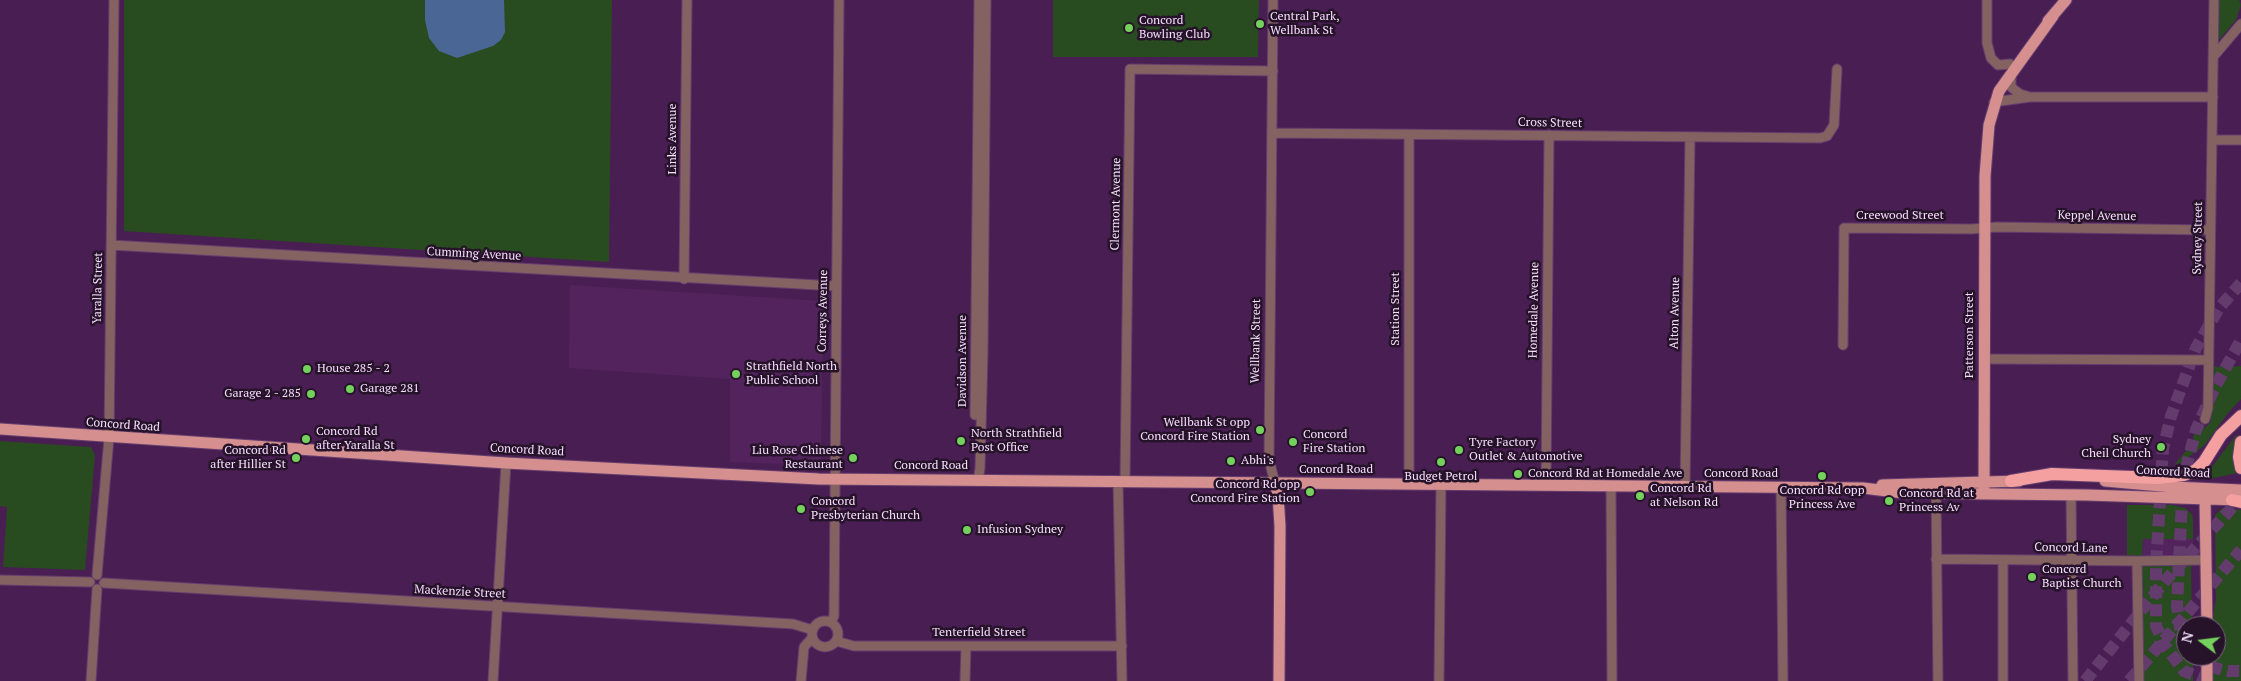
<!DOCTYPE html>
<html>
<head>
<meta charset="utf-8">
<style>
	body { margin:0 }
	#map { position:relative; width:2241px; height:681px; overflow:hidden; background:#491f53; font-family:"PT Serif",serif }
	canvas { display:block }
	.north { position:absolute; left:2176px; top:616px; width:50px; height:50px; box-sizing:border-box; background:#26132a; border:1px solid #7a647f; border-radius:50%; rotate:285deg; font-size:14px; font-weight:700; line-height:20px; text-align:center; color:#f7defe }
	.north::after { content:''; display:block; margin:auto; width:18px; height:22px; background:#74d25c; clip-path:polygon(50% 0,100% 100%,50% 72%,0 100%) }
</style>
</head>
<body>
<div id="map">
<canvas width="2241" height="681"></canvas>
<div class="north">N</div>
</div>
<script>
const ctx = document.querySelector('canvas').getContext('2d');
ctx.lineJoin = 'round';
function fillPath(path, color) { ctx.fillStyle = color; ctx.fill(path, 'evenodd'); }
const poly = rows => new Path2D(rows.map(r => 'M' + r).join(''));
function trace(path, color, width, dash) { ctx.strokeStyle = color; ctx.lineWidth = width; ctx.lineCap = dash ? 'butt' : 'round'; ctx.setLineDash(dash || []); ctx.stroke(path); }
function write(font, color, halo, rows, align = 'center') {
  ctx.font = font + ' "PT Serif",serif'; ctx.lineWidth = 5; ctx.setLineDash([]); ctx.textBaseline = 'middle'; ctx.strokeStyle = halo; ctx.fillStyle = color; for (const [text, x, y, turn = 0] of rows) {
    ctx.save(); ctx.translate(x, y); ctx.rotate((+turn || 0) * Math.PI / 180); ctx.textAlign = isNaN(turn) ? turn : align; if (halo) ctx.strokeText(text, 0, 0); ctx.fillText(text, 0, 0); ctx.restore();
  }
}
const built = poly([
	[570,285,823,301,821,462,817,465,730,462,730,379,569,368],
	[2143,539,2193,539,2193,556,2142,558]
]);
const green = poly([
	[124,0,612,0,609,262,124,231],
	[1053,0,1259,0,1258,57,1053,57],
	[2217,0,2239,0,2241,5,2236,20,2218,41],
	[2241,366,2241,399,2228,413,2204,446,2180,463,2174,465,2193,443,2194,430,2205,428,2211,421,2211,367],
	[2236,435,2238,436,2235,445,2235,464,2237,473,2214,478,2205,476],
	[0,441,91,447,95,455,85,570,3,567,7,507,0,506],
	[2127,505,2172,505,2185,508,2192,514,2193,519,2193,539,2143,539,2142,558,2127,559],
	[2222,508,2241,510,2241,681,2212,681,2212,656,2216,656,2216,626,2212,626,2216,598,2215,515],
	[2141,564,2191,565,2192,626,2186,626,2186,656,2193,656,2193,681,2142,681]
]);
const water = poly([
	[425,0,504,0,505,32,501,40,493,46,457,58,439,51,429,38,425,20]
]);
const highwayTunnel = poly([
	[2186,647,2181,635,2177,606,2183,479,2196,430,2215,387,2241,340],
	[2195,656,2215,668,2228,671,2241,671],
	[2085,681,2165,581,2241,498],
	[2129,681,2241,550],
	[2209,681,2184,671,2165,646,2156,626,2156,567,2163,449,2171,416,2196,348,2219,308,2241,283]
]);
const minor = poly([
	[1273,0,1269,460,1275,483],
	[1987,0,1987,43,1991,58,1998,65,2010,64],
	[2214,56,2241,24],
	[2011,74,2011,87,2020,94,2027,96],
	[1994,102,2030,97,2213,97],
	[1272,133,1820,138,1827,136,1834,125,1837,69],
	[2213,140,2241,140],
	[111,245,836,286],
	[684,279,687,0],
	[1843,345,1844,228,1972,229,1996,227,2210,230],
	[1984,359,2208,360],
	[975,415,979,0],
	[2205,419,2208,408,2214,0],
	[978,481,980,468,983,353,986,0],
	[1118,482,1122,681],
	[1125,482,1130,69,1273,71],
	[1409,484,1409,135],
	[1546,486,1549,135],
	[1611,486,1612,681],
	[1685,487,1690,138],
	[1781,488,1783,681],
	[1936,489,1938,681],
	[2071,495,2073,681],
	[1936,559,2137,561,2206,560],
	[2003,560,2003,681],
	[2137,561,2139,681],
	[97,575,109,438,114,0],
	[0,580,90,582],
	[104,583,793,624,813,630],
	'812 634a13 13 0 1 1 26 0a13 13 0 1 1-26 0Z',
	[831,622,834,616,839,0],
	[836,641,854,646,1122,646],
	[91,681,97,589],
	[493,681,506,463],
	[801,681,804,647,812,638],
	[965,681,966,646],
	[1439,681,1441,485]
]);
const major = poly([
	[2048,21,2066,0],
	[0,429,506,463,819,479,1863,488,1904,493,2087,495,2239,500],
	[2105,481,2172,487,2241,490],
	[1275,483,1278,495,1280,526,1279,681],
	[1882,485,2019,481],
	[1984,494,1985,176,1989,125,1999,91,2053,16],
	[2207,626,2205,498,2208,492],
	[2207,656,2207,681]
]);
const highway = poly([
	[2241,442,2239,457,2241,468],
	[2011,481,2052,474,2158,478,2184,475,2196,470,2204,462,2221,435,2241,416],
	[2232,500,2241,502]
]);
const markers = [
	[1260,24,5,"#74d25c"],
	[1129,28,5,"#74d25c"],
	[307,369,5,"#74d25c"],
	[736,374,5,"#74d25c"],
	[350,389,5,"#74d25c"],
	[311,394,5,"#74d25c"],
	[1260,430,5,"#74d25c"],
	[306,439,5,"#74d25c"],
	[961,441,5,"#74d25c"],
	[1293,442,5,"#74d25c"],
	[2161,447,5,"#74d25c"],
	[1459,450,5,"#74d25c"],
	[296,458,5,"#74d25c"],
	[853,458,5,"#74d25c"],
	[1231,461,5,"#74d25c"],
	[1441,462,5,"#74d25c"],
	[1518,474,5,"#74d25c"],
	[1822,476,5,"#74d25c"],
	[1310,492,5,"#74d25c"],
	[1640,496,5,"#74d25c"],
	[1889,501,5,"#74d25c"],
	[801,509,5,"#74d25c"],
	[967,530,5,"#74d25c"],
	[2032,577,5,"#74d25c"]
];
const poiNames = [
	["Central Park,",1270,17],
	["Wellbank St",1270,31],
	["Concord",1139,21],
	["Bowling Club",1139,35],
	["Strathfield North",746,367],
	["Public School",746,381],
	["House 285 - 2",317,369],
	["Garage 281",360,389],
	["Garage 2 - 285",301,394,"right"],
	["Wellbank St opp",1250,423,"right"],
	["Concord Fire Station",1250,437,"right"],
	["Concord Rd",316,432],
	["after Yaralla St",316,446],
	["North Strathfield",971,434],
	["Post Office",971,448],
	["Concord",1303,435],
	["Fire Station",1303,449],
	["Sydney",2151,440,"right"],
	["Cheil Church",2151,454,"right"],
	["Tyre Factory",1469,443],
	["Outlet & Automotive",1469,457],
	["Concord Rd",286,451,"right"],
	["after Hillier St",286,465,"right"],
	["Liu Rose Chinese",843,451,"right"],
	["Restaurant",843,465,"right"],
	["Abhi's",1241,461],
	["Concord Rd at Homedale Ave",1528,474],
	["Budget Petrol",1441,477,"center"],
	["Concord Rd opp",1300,485,"right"],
	["Concord Fire Station",1300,499,"right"],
	["Concord Rd",1650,489],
	["at Nelson Rd",1650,503],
	["Concord Rd opp",1822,491,"center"],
	["Princess Ave",1822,505,"center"],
	["Concord Rd at",1899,494],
	["Princess Av",1899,508],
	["Concord",811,502],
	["Presbyterian Church",811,516],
	["Infusion Sydney",977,530],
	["Concord",2042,570],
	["Baptist Church",2042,584]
];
const streetNames = [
	["Cross Street",1550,123,1],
	["Links Avenue",673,139,-90],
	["Clermont Avenue",1116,204,-89],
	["Creewood Street",1900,216],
	["Keppel Avenue",2097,216,1],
	["Sydney Street",2198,238,-89],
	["Cumming Avenue",474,254,3],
	["Yaralla Street",98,288,-89],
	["Station Street",1396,309,-90],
	["Homedale Avenue",1534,310,-89],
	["Correys Avenue",823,311,-89],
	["Alton Avenue",1675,313,-89],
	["Patterson Street",1970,335,-90],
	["Wellbank Street",1256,341,-89],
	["Davidson Avenue",963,361,-90],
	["Concord Road",123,425,4],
	["Concord Road",527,450,3],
	["Concord Road",931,466],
	["Concord Road",1336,470],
	["Concord Road",2173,472,3],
	["Concord Road",1741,474],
	["Concord Lane",2071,548,1],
	["Mackenzie Street",460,592,3],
	["Tenterfield Street",979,633]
];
fillPath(built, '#53235e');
fillPath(green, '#284b1f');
fillPath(water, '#496695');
trace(highwayTunnel, '#633c6d', 12, [12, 6]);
trace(minor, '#653e6e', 11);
trace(major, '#653e6e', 13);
trace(highway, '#653e6e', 14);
trace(minor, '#856262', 9);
trace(major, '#d58f8e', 11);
trace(highway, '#f4a0a0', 12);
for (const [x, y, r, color] of markers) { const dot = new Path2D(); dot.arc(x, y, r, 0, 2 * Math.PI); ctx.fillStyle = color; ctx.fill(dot); trace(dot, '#26132a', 2); }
write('12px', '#f7defe', '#26132a', poiNames, 'left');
write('12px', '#f7defe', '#26132a', streetNames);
</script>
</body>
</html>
